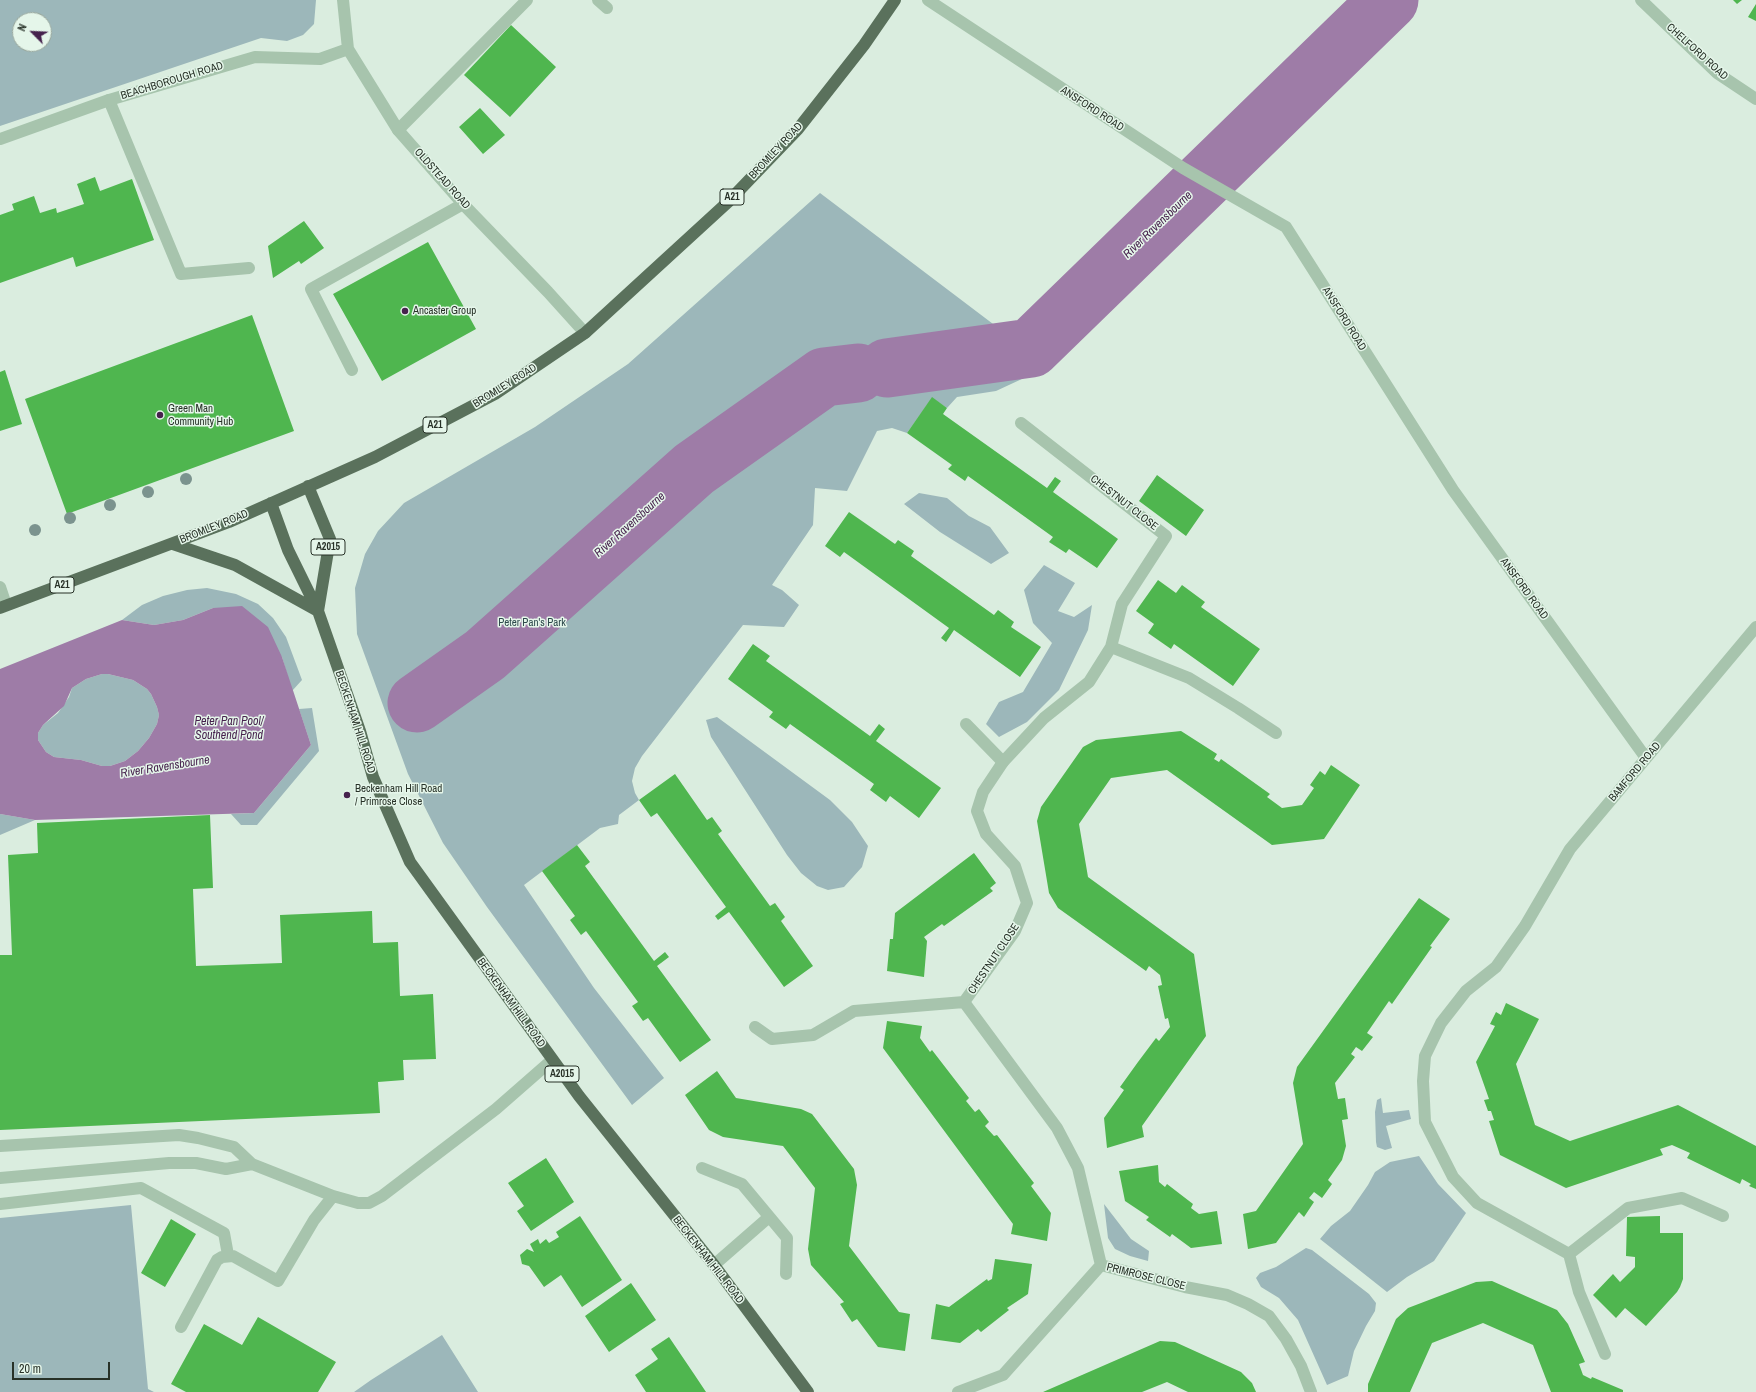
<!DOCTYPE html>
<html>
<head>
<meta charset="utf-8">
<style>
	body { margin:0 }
	#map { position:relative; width:1756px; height:1392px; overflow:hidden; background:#daeddf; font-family:"Archivo Narrow",sans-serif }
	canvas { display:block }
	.north { position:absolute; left:12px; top:12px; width:40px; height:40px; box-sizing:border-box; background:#e5f6ea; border:1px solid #99a79c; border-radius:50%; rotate:294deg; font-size:11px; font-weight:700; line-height:16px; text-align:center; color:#273127 }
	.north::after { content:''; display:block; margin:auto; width:14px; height:18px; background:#46224d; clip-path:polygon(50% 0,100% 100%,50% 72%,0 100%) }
	.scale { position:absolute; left:12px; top:1362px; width:98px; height:18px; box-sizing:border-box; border:2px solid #273127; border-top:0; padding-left:5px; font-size:12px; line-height:14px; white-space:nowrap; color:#273127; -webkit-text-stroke:3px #e5f6ea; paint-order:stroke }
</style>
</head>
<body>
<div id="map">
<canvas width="1756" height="1392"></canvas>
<div class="north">N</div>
<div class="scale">20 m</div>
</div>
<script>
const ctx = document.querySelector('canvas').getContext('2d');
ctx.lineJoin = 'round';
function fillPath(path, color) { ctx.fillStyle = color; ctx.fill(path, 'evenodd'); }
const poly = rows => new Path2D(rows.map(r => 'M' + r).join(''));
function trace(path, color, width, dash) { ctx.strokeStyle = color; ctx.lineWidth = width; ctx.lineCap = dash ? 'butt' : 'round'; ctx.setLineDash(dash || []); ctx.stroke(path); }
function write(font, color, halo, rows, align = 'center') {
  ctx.font = font + ' "Archivo Narrow",sans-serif'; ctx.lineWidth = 3; ctx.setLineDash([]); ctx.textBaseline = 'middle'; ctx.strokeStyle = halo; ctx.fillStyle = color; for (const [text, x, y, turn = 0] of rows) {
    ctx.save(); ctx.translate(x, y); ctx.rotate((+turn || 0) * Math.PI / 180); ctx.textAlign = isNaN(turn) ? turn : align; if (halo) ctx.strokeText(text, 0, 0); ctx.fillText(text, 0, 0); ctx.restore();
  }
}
const green = poly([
	[0,0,316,0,314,24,303,35,287,41,261,38,0,126],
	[20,20,44,20,44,44,20,44],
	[820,193,1038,358,1024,378,996,391,957,397,947,408,932,398,907,433,892,428,877,431,847,491,815,488,813,525,772,585,782,590,799,605,784,627,743,625,642,756,635,768,632,781,635,793,639,800,619,815,618,824,600,828,524,885,594,988,664,1078,632,1105,487,907,443,843,408,774,357,634,355,588,365,554,378,531,404,503,535,427,628,364],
	[919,493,947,498,969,516,990,527,1009,553,991,564,940,532,904,504],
	[1044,565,1075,583,1058,611,1074,617,1092,605,1088,630,1059,690,1027,722,999,737,986,724,999,702,1023,692,1052,643,1033,623,1024,590],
	[207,588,236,594,258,604,273,618,286,637,302,680,292,691,282,657,213,608,183,620,154,625,122,620,142,605,163,596,187,590],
	[102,674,108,674,133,680,147,689,151,694,157,707,159,715,157,724,149,738,138,751,125,761,110,766,102,766,81,760,54,757,46,752,38,740,38,733,43,725,58,713,69,697,72,688,86,679],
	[312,708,319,751,257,825,241,825,231,814,254,813,311,745,299,709],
	[717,717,830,800,852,822,868,846,862,867,844,887,828,890,817,886,801,873,787,855,711,737,706,720],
	[0,814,35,820,0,835],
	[1381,1098,1383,1113,1409,1110,1411,1119,1386,1126,1392,1148,1385,1150,1377,1147,1376,1142,1375,1112,1377,1100],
	[1419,1156,1438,1184,1466,1213,1434,1261,1407,1277,1387,1292,1320,1239,1331,1226,1350,1211,1368,1185,1375,1172,1390,1162],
	[1104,1204,1131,1239,1149,1251,1148,1261,1130,1256,1115,1249,1108,1238],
	[131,1205,148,1389,154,1392,0,1392,0,1218],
	[1306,1248,1312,1250,1369,1294,1376,1303,1375,1311,1366,1326,1354,1351,1348,1376,1327,1385,1298,1320,1279,1298,1261,1287,1256,1278,1260,1273,1276,1267],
	[442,1335,478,1392,354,1392,371,1380]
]);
const water = poly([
	[242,606,268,627,282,657,311,745,254,813,35,820,0,814,0,669,122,620,154,625,183,620,213,608],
	[102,674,108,674,133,680,147,689,151,694,157,707,159,715,157,724,149,738,138,751,125,761,110,766,102,766,81,760,54,757,46,752,38,740,38,733,43,725,64,706,72,688,86,679]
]);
const river = poly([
	[887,368,1031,348,1389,0],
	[417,703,485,655,694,469,824,377,858,373]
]);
const building = poly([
	[1733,0,1742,0,1737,4],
	[1756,4,1756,21,1748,17],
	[511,25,556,67,510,117,464,75],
	[480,108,505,135,483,154,459,127],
	[95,177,100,191,132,179,154,240,76,267,73,257,0,283,0,215,14,210,12,204,34,196,40,213,56,208,57,213,84,204,77,184],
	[304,221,324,248,301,264,299,261,273,278,268,246],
	[428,242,476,329,382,381,333,294],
	[252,315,294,431,67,514,25,399],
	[5,370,22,424,0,431,0,372],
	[932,397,947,408,943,414,1047,488,1055,477,1061,481,1053,492,1118,539,1097,568,1069,549,1066,553,1049,542,1053,537,968,476,965,481,948,469,952,465,907,433],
	[1157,475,1204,510,1186,536,1139,501],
	[849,512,895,544,898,540,914,551,911,556,994,615,998,610,1014,622,1011,627,1041,647,1020,677,954,630,946,642,941,638,949,628,844,552,840,557,825,546],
	[1158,580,1176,593,1182,585,1205,602,1201,607,1260,649,1233,686,1174,644,1171,649,1148,633,1154,624,1136,611],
	[753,644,770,656,766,661,870,736,879,724,885,729,876,741,941,788,919,818,890,796,886,802,870,790,874,784,790,724,786,729,769,717,773,712,728,679],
	[1181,731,1217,754,1214,759,1219,762,1221,759,1270,794,1267,797,1282,808,1302,805,1314,788,1310,785,1320,771,1325,775,1331,765,1360,785,1324,839,1272,845,1167,770,1111,778,1079,824,1088,877,1194,954,1206,1036,1142,1126,1144,1137,1107,1148,1104,1118,1124,1090,1120,1087,1138,1062,1156,1038,1159,1041,1170,1027,1168,1018,1165,1019,1158,986,1162,985,1160,975,1149,966,1146,971,1058,908,1049,893,1037,821,1041,807,1083,747,1096,740],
	[675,774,707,820,712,817,722,831,718,834,770,906,775,903,785,917,781,921,813,966,784,987,729,912,718,920,715,916,726,907,657,813,651,817,639,800],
	[210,815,213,888,193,889,196,966,282,963,280,915,372,911,373,943,398,942,400,996,433,994,436,1059,403,1060,404,1080,378,1082,380,1113,0,1130,0,955,12,955,8,855,38,853,37,823],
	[577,845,590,862,585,866,654,961,665,952,669,957,657,966,711,1040,680,1062,648,1018,643,1021,632,1006,638,1002,586,931,581,935,570,920,575,916,542,871],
	[974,853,996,883,990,888,993,891,944,926,942,924,924,937,927,941,924,977,887,971,890,939,893,939,895,913],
	[1419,898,1450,919,1430,946,1432,947,1392,1004,1389,1001,1367,1033,1373,1037,1362,1051,1356,1047,1351,1054,1355,1057,1335,1083,1338,1099,1345,1098,1348,1119,1342,1120,1346,1146,1342,1160,1328,1180,1332,1184,1322,1198,1314,1192,1309,1198,1314,1202,1304,1217,1299,1212,1276,1243,1248,1249,1243,1214,1256,1211,1303,1144,1293,1083,1297,1067],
	[1506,1003,1539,1019,1516,1064,1535,1125,1570,1141,1678,1105,1756,1146,1756,1189,1749,1186,1751,1184,1742,1179,1740,1184,1687,1158,1690,1153,1672,1145,1660,1149,1663,1155,1566,1188,1500,1155,1489,1121,1494,1120,1491,1111,1488,1111,1484,1100,1489,1099,1476,1062,1495,1026,1490,1024,1496,1012,1501,1015],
	[887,1021,922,1026,920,1038,930,1052,932,1050,969,1098,966,1101,975,1112,979,1109,989,1122,985,1126,994,1136,997,1135,1034,1183,1031,1186,1051,1213,1047,1241,1011,1234,1013,1224,883,1048],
	[717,1071,736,1098,801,1109,812,1114,854,1169,857,1185,849,1246,899,1312,910,1314,905,1351,878,1347,857,1319,852,1322,840,1304,844,1302,811,1265,808,1249,815,1188,783,1146,723,1137,709,1130,685,1095],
	[546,1158,574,1202,531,1231,517,1211,524,1206,508,1183],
	[1158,1165,1159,1182,1165,1187,1167,1184,1193,1204,1191,1208,1199,1214,1217,1211,1222,1244,1191,1248,1172,1234,1170,1237,1146,1220,1149,1217,1125,1201,1119,1171],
	[580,1216,622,1280,582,1307,561,1275,544,1287,529,1266,522,1264,520,1255,527,1249,534,1252,530,1244,538,1239,540,1244,546,1239,549,1243,559,1237,556,1232],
	[1660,1216,1660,1233,1683,1233,1683,1279,1680,1287,1677,1292,1646,1326,1625,1308,1616,1318,1593,1295,1613,1274,1620,1282,1635,1267,1635,1257,1626,1256,1627,1217],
	[171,1219,196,1234,165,1287,141,1273],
	[995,1259,1032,1264,1028,1294,1007,1308,1009,1310,981,1332,978,1329,960,1343,931,1339,936,1304,949,1307,987,1279,988,1281,992,1279],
	[1492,1281,1557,1310,1568,1324,1585,1362,1579,1364,1583,1375,1591,1379,1592,1377,1623,1390,1623,1392,1551,1392,1533,1345,1483,1323,1432,1343,1410,1392,1368,1392,1368,1384,1396,1319,1408,1308,1476,1282],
	[631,1283,656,1320,609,1352,585,1316],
	[258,1317,336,1362,318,1392,186,1392,171,1384,204,1324,242,1345],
	[669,1337,694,1374,706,1392,646,1392,635,1375,658,1359,651,1349],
	[1160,1341,1175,1342,1241,1372,1252,1383,1256,1392,1188,1392,1167,1382,1142,1392,1043,1392]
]);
const lane = poly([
	[598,0,607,8],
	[109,100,181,274,249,268],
	[398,130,527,0],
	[352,370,311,289,463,204],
	[0,587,6,605],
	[966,724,1003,762],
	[0,1146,179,1135,198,1138,234,1147,252,1164,333,1196,358,1203,369,1203,382,1196,496,1109,552,1060],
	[702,1168,742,1184,787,1238,786,1274],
	[0,1178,169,1163,196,1163,226,1169,252,1164],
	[0,1204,141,1188,224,1233,228,1255],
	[714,1265,769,1217],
	[181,1327,217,1260,222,1257,233,1256,278,1281,314,1220,333,1196]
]);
const street = poly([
	[343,0,348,49,398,130,463,204,548,292,585,333],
	[928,0,1183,168,1286,227,1453,490,1646,758],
	[1641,0,1717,73,1756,99],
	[0,139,109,100,255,57,320,59,348,49],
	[1021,423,1166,536,1122,604,1111,647],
	[755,1027,772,1039,813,1035,854,1011,964,1002],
	[1569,1254,1628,1208,1682,1198,1723,1216],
	[1101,1265,1078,1168,1057,1128,964,1002,1015,931,1027,903,1015,866,986,834,977,811,983,792,1003,762,1044,718,1089,682,1111,647,1189,678,1238,708,1276,733],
	[1101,1265,1185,1287,1227,1295,1248,1304,1269,1316,1286,1339,1301,1366,1311,1392],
	[1605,1354,1579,1292,1569,1254,1477,1203,1453,1177,1425,1122,1423,1081,1425,1056,1441,1023,1466,991,1496,967,1525,926,1570,849,1756,627],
	[958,1392,1003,1375,1101,1265]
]);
const primary = poly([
	[308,486,330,539,318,611],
	[271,503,288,550,318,611,360,731,373,777,410,862,579,1096,714,1265,808,1392],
	[173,544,235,565,318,611],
	[0,608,229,522,375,457,495,394,585,333,728,202,798,129,864,45,895,0]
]);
const trees = [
	[186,479],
	[148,492],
	[110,505],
	[70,518],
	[35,530]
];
const markers = [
	[405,311,4,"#46224d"],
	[160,415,4,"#46224d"],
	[347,795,4,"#46224d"]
];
const shields = [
	[732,197,24],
	[435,425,24],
	[328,547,34],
	[62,585,24],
	[562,1074,34]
];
const shieldNames = [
	["A21",732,197],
	["A21",435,425],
	["A2015",328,547],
	["A21",62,585],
	["A2015",562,1074]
];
const streetNames = [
	["CHELFORD ROAD",1697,52,42],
	["BEACHBOROUGH ROAD",172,81,-17],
	["ANSFORD ROAD",1092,109,33],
	["BROMLEY ROAD",776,151,-47],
	["OLDSTEAD ROAD",442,179,48],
	["ANSFORD ROAD",1344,319,58],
	["BROMLEY ROAD",505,386,-32],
	["CHESTNUT CLOSE",1124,503,38],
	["BROMLEY ROAD",214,527,-22],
	["ANSFORD ROAD",1524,589,54],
	["BECKENHAM HILL ROAD",355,722,72],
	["BAMFORD ROAD",1635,772,-50],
	["CHESTNUT CLOSE",994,959,-56],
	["BECKENHAM HILL ROAD",511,1003,54],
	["BECKENHAM HILL ROAD",708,1260,52],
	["PRIMROSE CLOSE",1146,1277,14]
];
const poiNames = [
	["Ancaster Group",413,311],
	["Green Man",168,409],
	["Community Hub",168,422],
	["Beckenham Hill Road",355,789],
	["/ Primrose Close",355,802]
];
const parkNames = [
	["Peter Pan's Park",532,623]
];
const waterNames = [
	["River Ravensbourne",1158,225,-44],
	["River Ravensbourne",630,525,-42],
	["Peter Pan Pool/",229,722],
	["Southend Pond",229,736],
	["River Ravensbourne",165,767,-9]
];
fillPath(green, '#9cb7ba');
fillPath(water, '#9e7ca7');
trace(river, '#9e7ca7', 59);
fillPath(building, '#4fb64f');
trace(lane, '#a7c4ad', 12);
trace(street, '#a7c4ad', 12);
trace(primary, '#5a715c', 12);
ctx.fillStyle = '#7b938e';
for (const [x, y] of trees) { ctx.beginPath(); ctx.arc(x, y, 6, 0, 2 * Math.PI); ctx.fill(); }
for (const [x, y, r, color] of markers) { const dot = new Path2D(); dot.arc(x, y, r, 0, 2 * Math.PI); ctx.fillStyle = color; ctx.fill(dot); trace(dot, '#e5f6ea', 1.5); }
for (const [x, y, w] of shields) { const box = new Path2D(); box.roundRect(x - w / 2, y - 8, w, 16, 3); ctx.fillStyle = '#e5f6ea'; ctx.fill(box); trace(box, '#273127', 1); }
write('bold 10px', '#273127', null, shieldNames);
write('11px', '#273127', '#e5f6ea', streetNames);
write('11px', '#273127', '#e5f6ea', poiNames, 'left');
write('11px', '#2e494c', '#e5f6ea', parkNames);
write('italic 12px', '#46224d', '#e5f6ea', waterNames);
</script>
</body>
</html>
